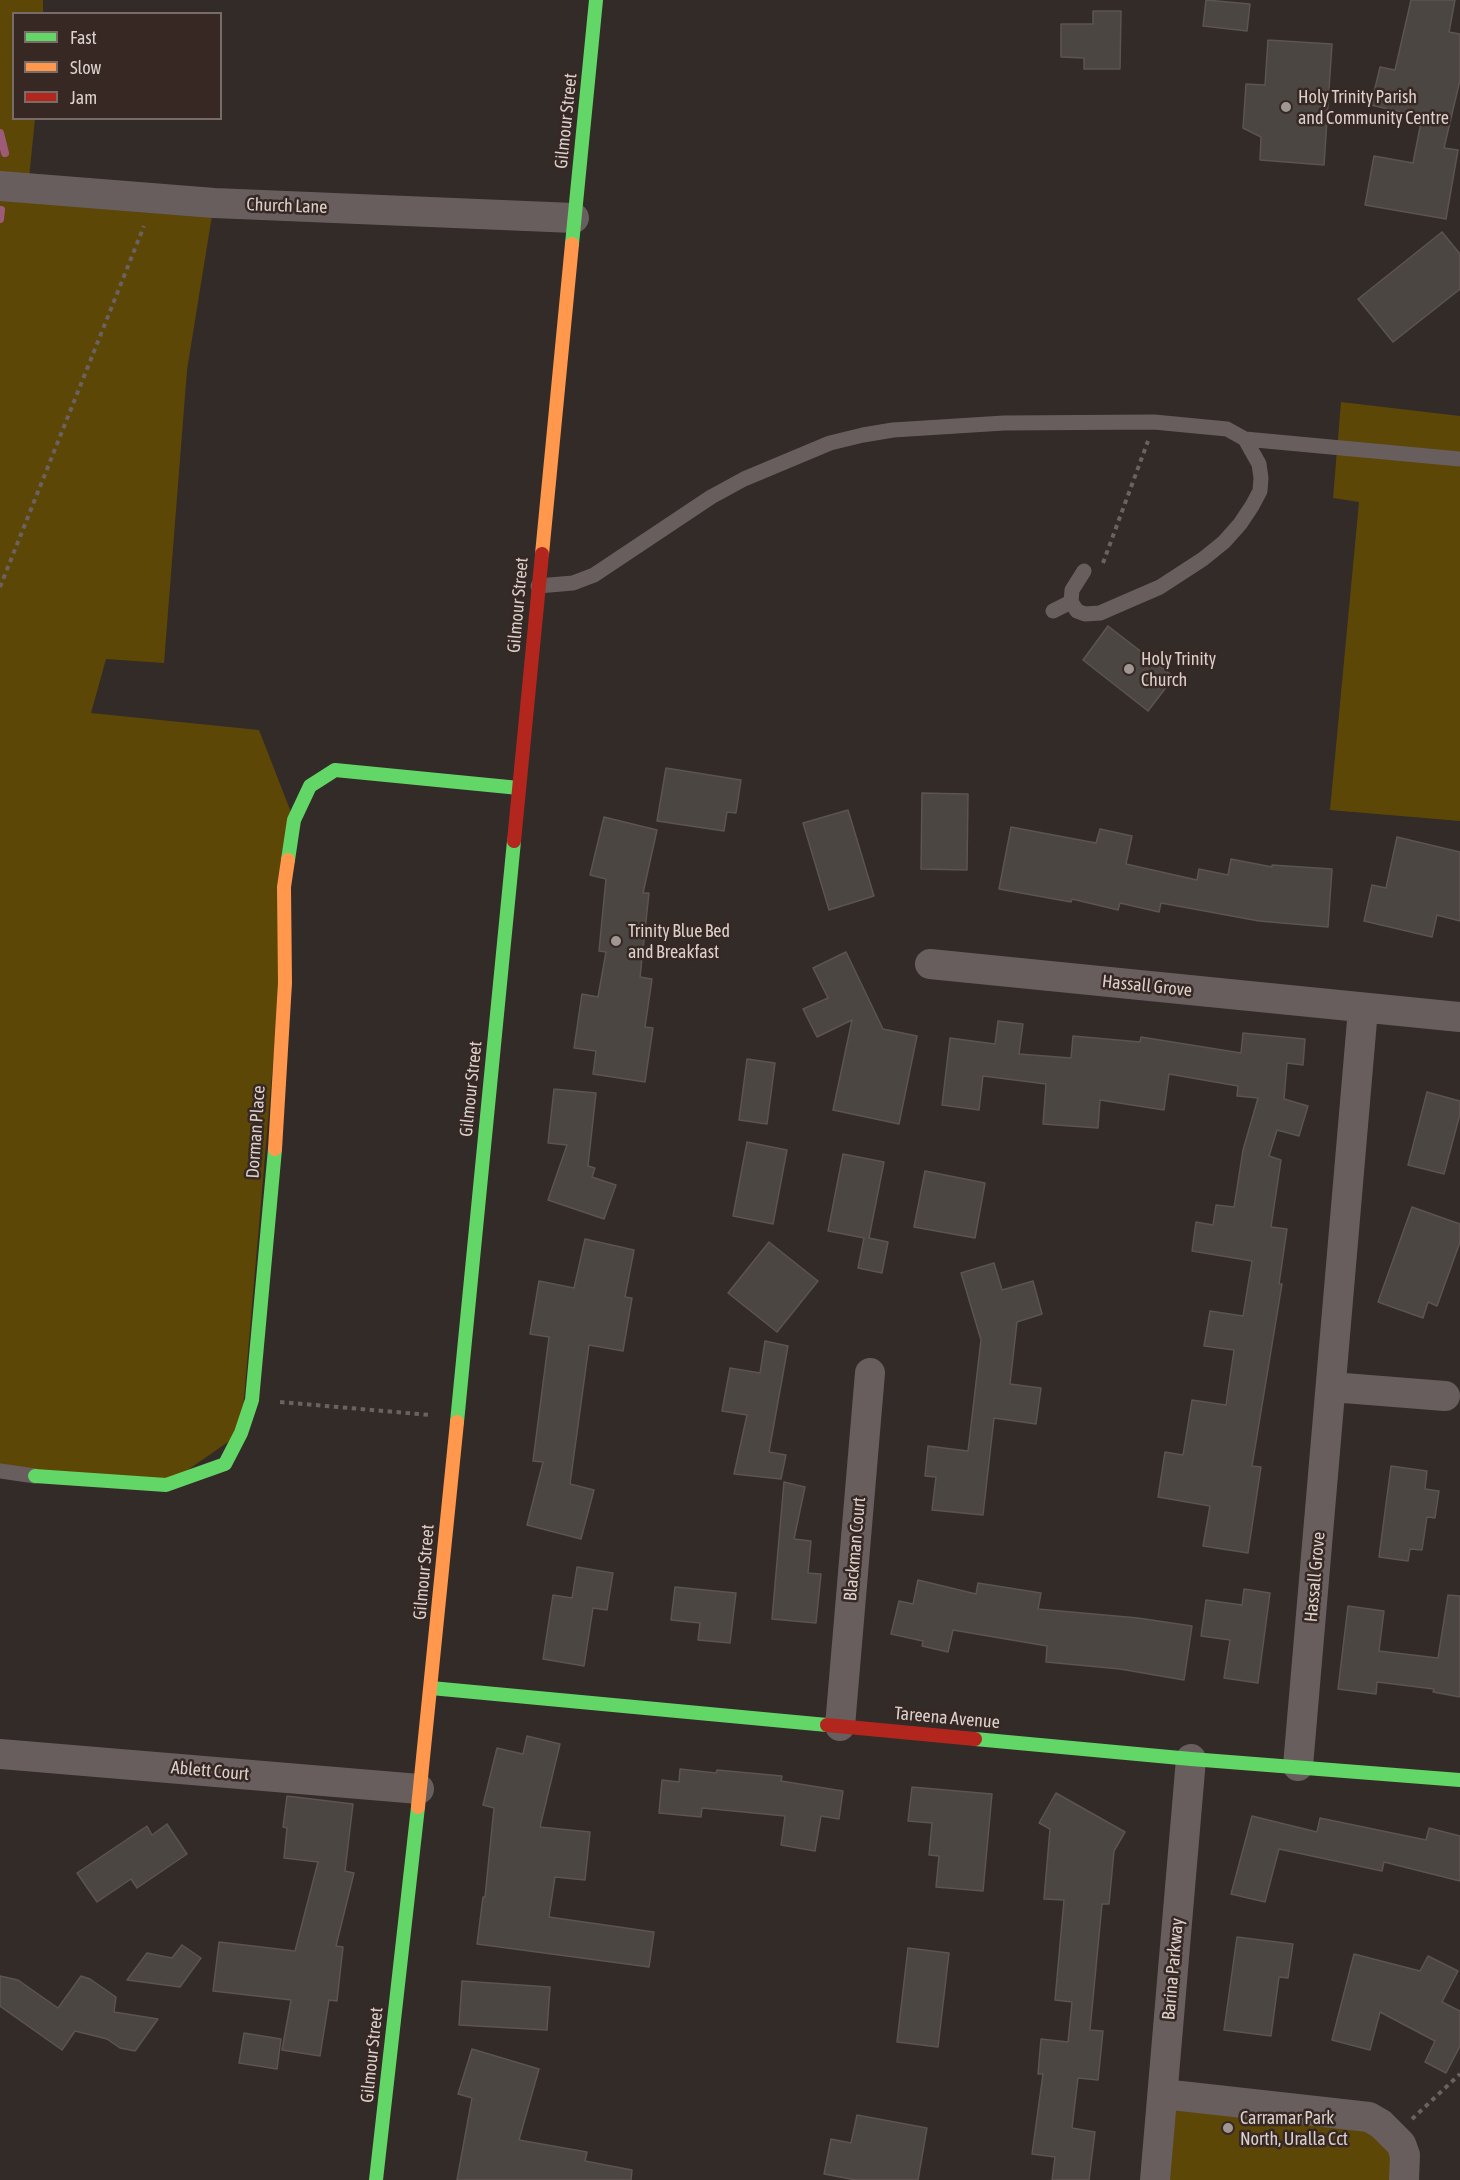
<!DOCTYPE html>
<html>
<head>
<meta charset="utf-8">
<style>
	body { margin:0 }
	#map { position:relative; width:1460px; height:2180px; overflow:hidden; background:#332b28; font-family:"Asap Condensed",sans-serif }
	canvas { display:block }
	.legend { position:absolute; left:12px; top:12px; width:210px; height:108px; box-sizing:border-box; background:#372824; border:2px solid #786c68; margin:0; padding:8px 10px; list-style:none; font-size:18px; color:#dad1cd }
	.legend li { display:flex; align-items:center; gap:12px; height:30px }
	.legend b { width:30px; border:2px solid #786c68 }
</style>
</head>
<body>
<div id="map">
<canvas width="1460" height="2180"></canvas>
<ul class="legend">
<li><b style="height:8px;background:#63d668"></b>Fast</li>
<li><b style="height:8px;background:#ff974d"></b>Slow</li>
<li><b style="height:8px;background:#b3261e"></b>Jam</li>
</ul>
</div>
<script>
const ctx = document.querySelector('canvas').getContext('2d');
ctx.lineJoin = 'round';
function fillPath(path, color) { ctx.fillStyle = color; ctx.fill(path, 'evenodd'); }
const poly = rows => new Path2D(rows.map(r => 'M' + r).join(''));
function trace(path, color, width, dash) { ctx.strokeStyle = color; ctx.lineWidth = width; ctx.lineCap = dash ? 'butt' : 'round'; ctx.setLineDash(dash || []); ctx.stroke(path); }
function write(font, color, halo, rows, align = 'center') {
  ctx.font = font + ' "Asap Condensed",sans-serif'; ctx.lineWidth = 5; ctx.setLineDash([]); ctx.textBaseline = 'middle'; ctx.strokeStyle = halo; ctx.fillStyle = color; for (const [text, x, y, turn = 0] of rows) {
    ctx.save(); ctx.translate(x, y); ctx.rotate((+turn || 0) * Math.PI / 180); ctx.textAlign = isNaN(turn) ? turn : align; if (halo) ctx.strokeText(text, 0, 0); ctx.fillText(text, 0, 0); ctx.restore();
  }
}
const green = poly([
	[0,0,43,0,43,13,14,14,14,118,35,119,28,188,214,203,187,370,164,663,106,659,91,713,259,730,294,820,241,1433,166,1485,0,1474],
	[1341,402,1460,416,1460,821,1330,810,1359,502,1333,498],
	[1163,2094,1368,2117,1404,2180,1155,2180]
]);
const stream = poly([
	[0,133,5,153],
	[0,219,1,210]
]);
const building = poly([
	[1206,0,1250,4,1247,31,1203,26,1206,0],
	[1411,0,1455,0,1449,32,1460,34,1460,80,1444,148,1458,150,1446,219,1365,205,1374,156,1413,163,1422,117,1371,105,1380,67,1395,70,1411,0],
	[1093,11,1121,11,1120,69,1084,69,1084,58,1061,57,1061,24,1093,24,1093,11],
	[1268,40,1332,44,1324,165,1260,160,1261,137,1243,128,1246,84,1265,85,1268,40],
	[1442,232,1460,254,1460,289,1393,342,1358,299,1442,232],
	[1108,626,1174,677,1148,711,1083,660,1108,626],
	[666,768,741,780,736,813,727,812,724,831,657,821,666,768],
	[922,793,968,794,967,870,921,869,922,793],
	[848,810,874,896,829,910,803,823,848,810],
	[604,817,657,830,643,893,649,893,640,977,652,979,645,1027,653,1028,645,1082,593,1074,596,1051,574,1048,582,994,598,997,606,952,599,951,606,879,590,875,604,817],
	[1011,827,1096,843,1100,829,1132,836,1126,864,1197,880,1199,869,1228,875,1231,859,1272,867,1272,865,1332,869,1328,927,1259,921,1161,903,1159,912,1120,903,1118,910,1072,899,1071,902,999,889,1011,827],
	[1397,837,1460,852,1460,921,1437,915,1432,937,1364,921,1372,885,1386,888,1397,837],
	[846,952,883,1029,917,1036,899,1124,833,1110,852,1020,817,1037,803,1009,828,998,813,968,846,952],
	[998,1021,1023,1024,1019,1054,1071,1058,1073,1036,1140,1042,1141,1037,1241,1053,1243,1033,1305,1039,1303,1065,1287,1063,1284,1099,1308,1106,1299,1136,1277,1130,1269,1156,1281,1160,1271,1227,1287,1229,1279,1284,1282,1284,1252,1466,1261,1467,1248,1553,1203,1546,1210,1506,1158,1497,1165,1452,1183,1455,1192,1400,1226,1405,1234,1350,1204,1346,1210,1311,1243,1316,1252,1261,1192,1251,1196,1222,1213,1225,1216,1205,1234,1207,1243,1150,1258,1098,1237,1096,1238,1086,1169,1074,1164,1110,1100,1100,1098,1128,1043,1124,1046,1084,983,1076,979,1110,942,1105,950,1038,995,1044,998,1021],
	[747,1059,775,1063,767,1124,739,1120,747,1059],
	[554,1089,596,1093,588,1166,595,1168,592,1177,616,1185,604,1219,548,1200,567,1145,548,1143,554,1089],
	[1427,1092,1460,1101,1460,1114,1444,1174,1408,1165,1427,1092],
	[747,1142,787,1150,773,1224,733,1216,747,1142],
	[843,1154,884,1162,869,1238,888,1242,882,1273,858,1268,864,1238,828,1231,843,1154],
	[925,1171,985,1183,975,1238,914,1227,925,1171],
	[1412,1207,1460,1224,1460,1242,1437,1306,1428,1302,1423,1318,1378,1302,1412,1207],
	[585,1239,634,1250,625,1297,632,1298,623,1351,589,1345,570,1484,594,1490,581,1539,527,1525,543,1462,533,1461,549,1337,530,1334,539,1281,574,1288,585,1239],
	[769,1242,818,1281,777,1332,728,1293,769,1242],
	[994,1263,1002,1290,1033,1281,1042,1314,1017,1322,1010,1384,1041,1388,1036,1424,994,1418,983,1515,932,1510,936,1477,925,1476,928,1446,968,1451,981,1340,961,1273,994,1263],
	[765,1341,788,1346,769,1452,786,1455,781,1479,734,1474,747,1415,722,1411,730,1368,760,1373,765,1341],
	[1391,1466,1427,1471,1425,1489,1439,1491,1435,1518,1427,1517,1422,1550,1410,1549,1408,1561,1379,1557,1391,1466],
	[784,1482,805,1487,794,1539,811,1541,808,1573,821,1574,816,1623,772,1619,784,1482],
	[577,1567,613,1573,607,1610,593,1608,584,1666,543,1659,553,1595,572,1598,577,1567],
	[918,1580,976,1594,978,1583,1041,1593,1038,1609,1138,1618,1192,1626,1184,1680,1120,1669,1046,1662,1047,1646,953,1630,948,1652,922,1646,923,1641,891,1634,899,1601,913,1604,918,1580],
	[675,1587,736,1593,730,1643,698,1640,700,1623,671,1620,675,1587],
	[1244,1589,1270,1593,1258,1683,1224,1678,1230,1640,1201,1636,1206,1600,1242,1605,1244,1589],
	[1448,1595,1460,1596,1460,1697,1433,1692,1434,1689,1377,1682,1376,1694,1338,1689,1348,1606,1384,1611,1379,1651,1438,1658,1448,1595],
	[527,1736,560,1744,540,1827,590,1832,585,1880,555,1877,549,1917,654,1932,649,1967,477,1944,483,1897,485,1897,494,1808,483,1805,497,1748,523,1754,527,1736],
	[680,1769,716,1773,717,1770,782,1776,781,1781,843,1791,839,1819,821,1816,815,1851,781,1845,785,1816,702,1808,701,1817,659,1813,662,1780,679,1782,680,1769],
	[912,1787,992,1794,983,1891,936,1887,939,1856,929,1855,932,1823,908,1821,912,1787],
	[1056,1793,1125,1832,1114,1851,1109,1904,1102,1904,1090,2030,1103,2031,1098,2080,1078,2078,1072,2128,1095,2132,1089,2180,1052,2180,1055,2157,1032,2154,1043,2074,1038,2074,1041,2039,1068,2042,1072,2002,1055,2000,1064,1900,1044,1899,1050,1829,1039,1823,1056,1793],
	[287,1796,353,1804,345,1871,354,1873,336,1946,343,1947,337,2001,329,2000,320,2056,282,2050,291,2000,213,1991,219,1942,295,1951,318,1862,284,1858,287,1828,283,1827,287,1796],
	[1252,1816,1317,1832,1320,1818,1426,1840,1429,1828,1460,1836,1460,1881,1384,1862,1382,1871,1279,1849,1265,1902,1231,1894,1252,1816],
	[167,1824,187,1854,137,1888,131,1879,97,1902,77,1873,147,1826,152,1835,167,1824],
	[1237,1937,1293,1944,1288,1978,1279,1977,1271,2036,1224,2030,1237,1937],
	[182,1945,201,1958,180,1987,127,1980,147,1953,172,1958,182,1945],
	[908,1948,949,1953,938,2047,897,2042,908,1948],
	[1354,1954,1420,1971,1428,1956,1458,1971,1442,2002,1460,2011,1460,2046,1446,2073,1425,2062,1435,2041,1380,2012,1370,2050,1332,2040,1354,1954],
	[0,1976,18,1980,58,2008,81,1976,90,1979,116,1997,114,2012,158,2019,135,2051,120,2048,107,2039,75,2031,62,2050,0,2006,0,1976],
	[462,1981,550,1987,547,2030,459,2025,462,1981],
	[244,2033,281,2039,277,2069,239,2063,244,2033],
	[472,2049,539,2069,519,2140,587,2152,585,2161,632,2170,631,2180,457,2180,472,2098,458,2094,472,2049],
	[857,2115,927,2128,918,2180,856,2180,824,2174,831,2139,851,2143,857,2115]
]);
const path = poly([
	[1103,563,1148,441],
	[0,587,144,226],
	[280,1402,430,1415],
	[1412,2119,1460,2074]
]);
const lane = poly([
	[1245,439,1460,459],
	[538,586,573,583,594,575,711,497,744,479,830,443,863,435,893,430,1004,423,1154,422,1227,429,1245,439,1259,464,1261,478,1260,491,1252,506,1240,524,1224,542,1203,559,1160,587,1100,613,1085,614,1077,611,1071,602,1072,590,1084,571],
	[1053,611,1071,602],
	[0,1471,35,1476]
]);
const street = poly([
	[0,186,214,203,574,218],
	[930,964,1460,1017],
	[1331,1387,1445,1396],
	[840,1726,870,1373],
	[0,1754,419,1789],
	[1298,1766,1363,1009],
	[1163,2094,1369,2117,1381,2124,1401,2144,1405,2155,1404,2180],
	[1155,2180,1191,1759]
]);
const fast = poly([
	[572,244,596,0],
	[288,860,294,820,310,786,335,770,519,788],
	[457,1422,514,841],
	[35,1476,166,1485,225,1464,241,1433,252,1400,275,1149],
	[431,1688,827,1725],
	[975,1739,1191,1759,1460,1780],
	[376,2180,418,1807]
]);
const slow = poly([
	[542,554,572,244],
	[275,1149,285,983,284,887,288,860],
	[418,1807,457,1422]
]);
const jam = poly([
	[514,841,542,554],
	[827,1725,975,1739]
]);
const markers = [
	[1286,107,6,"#a09793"],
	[1129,669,6,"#a09793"],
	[616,941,6,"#a09793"],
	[1228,2128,6,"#a09793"]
];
const poiNames = [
	["Holy Trinity Parish",1298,97],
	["and Community Centre",1298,118],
	["Holy Trinity",1141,659],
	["Church",1141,680],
	["Trinity Blue Bed",628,931],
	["and Breakfast",628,952],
	["Carramar Park",1240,2118],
	["North, Uralla Cct",1240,2139]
];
const streetNames = [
	["Gilmour Street",566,121,-84],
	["Church Lane",287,206,2],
	["Gilmour Street",518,605,-85],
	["Hassall Grove",1147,986,6],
	["Gilmour Street",471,1089,-84],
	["Dorman Place",256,1132,-86],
	["Blackman Court",855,1549,-85],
	["Gilmour Street",424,1572,-85],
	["Hassall Grove",1315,1577,-85],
	["Tareena Avenue",947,1718,5],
	["Ablett Court",210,1771,5],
	["Barina Parkway",1173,1969,-85],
	["Gilmour Street",372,2055,-84]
];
fillPath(green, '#5d4707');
trace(stream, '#9d5b78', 8);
fillPath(building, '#4c4642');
trace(building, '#5b5451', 1.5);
trace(path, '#6a6160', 4, [4.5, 4.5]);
trace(lane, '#695e5e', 15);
trace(street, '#695e5e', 30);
trace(fast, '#63d668', 14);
trace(slow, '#ff974d', 14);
trace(jam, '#b3261e', 14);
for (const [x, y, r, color] of markers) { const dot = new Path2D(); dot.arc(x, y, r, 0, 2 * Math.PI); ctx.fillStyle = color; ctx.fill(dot); trace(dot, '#372824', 2); }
write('18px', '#dad1cd', '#372824', poiNames, 'left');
write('18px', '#dad1cd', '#372824', streetNames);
</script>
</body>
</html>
